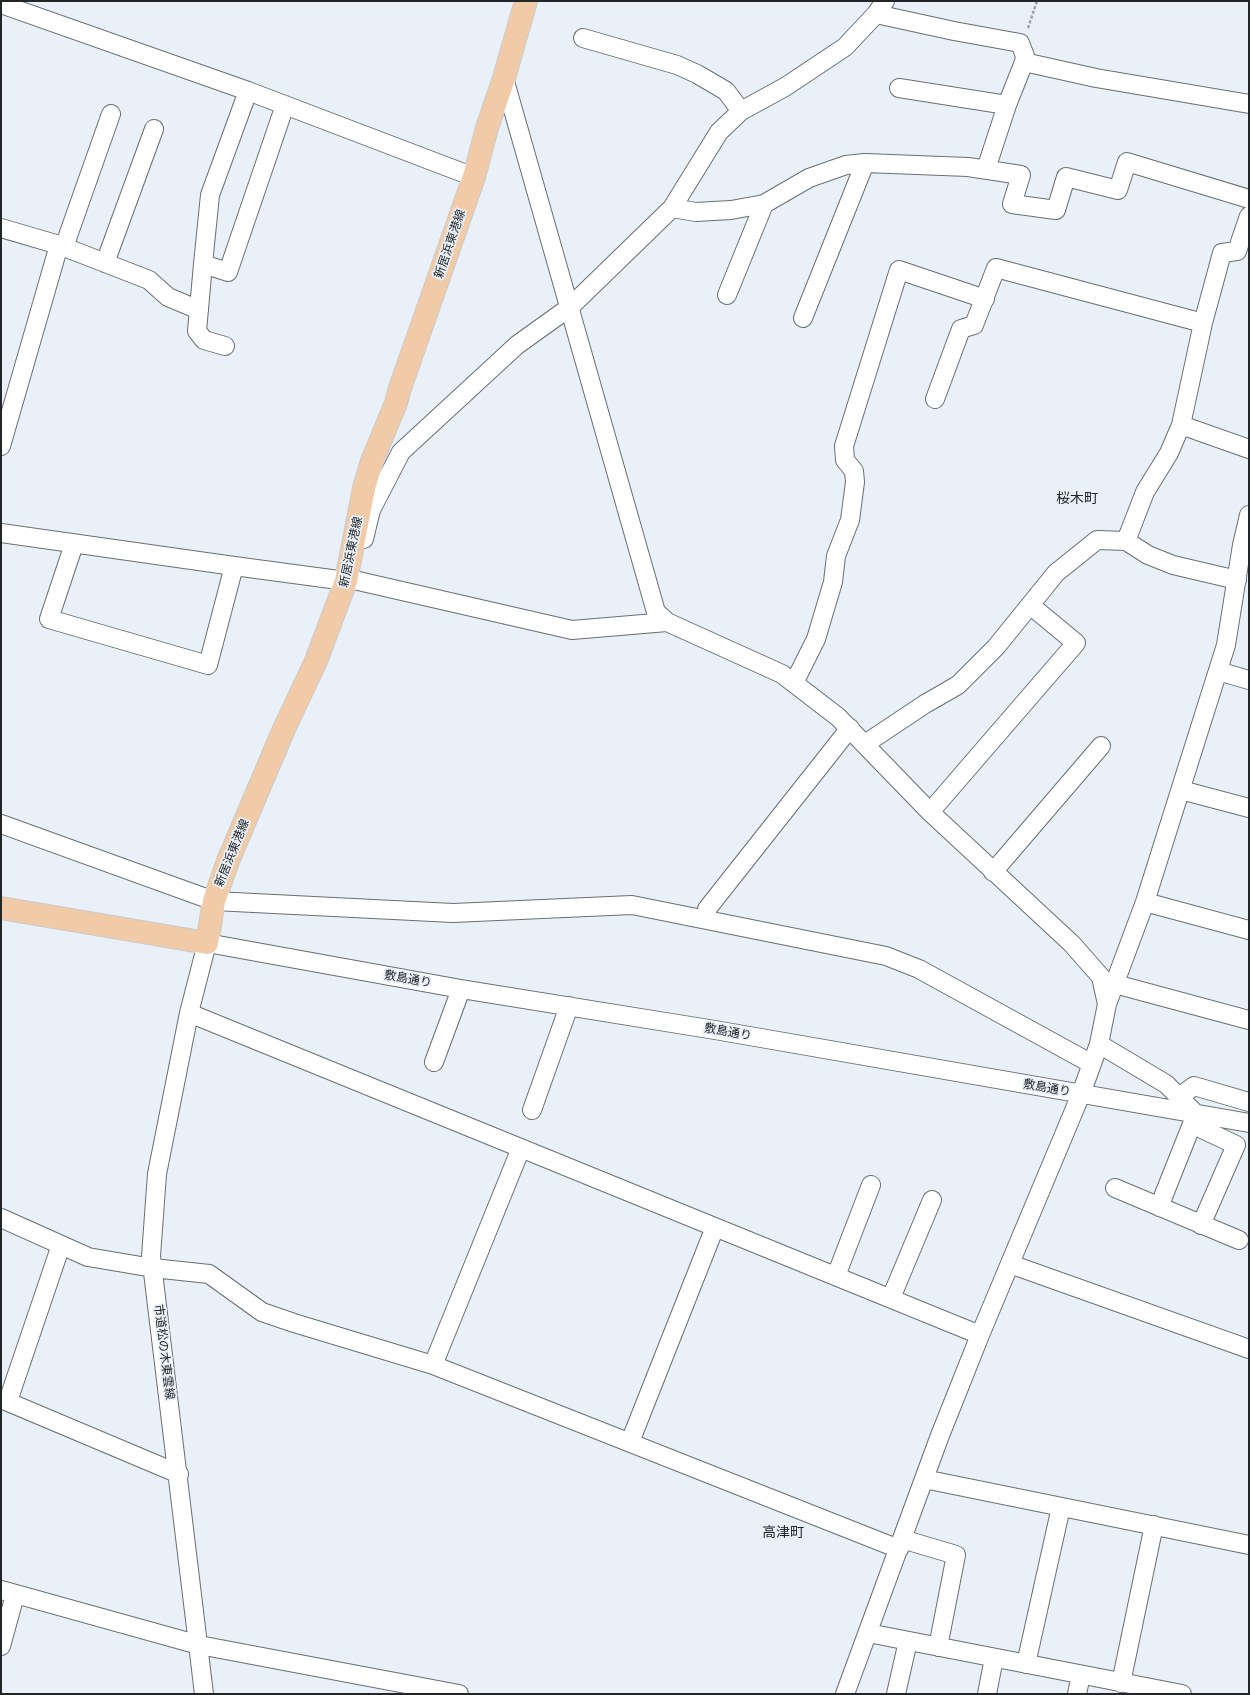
<!DOCTYPE html>
<html>
<head>
<meta charset="utf-8">
<style>
	body { margin:0 }
	#map { position:relative; width:1250px; height:1695px; overflow:hidden; background:#e9f0f7; font-family:"Public Sans",sans-serif }
	canvas { display:block }
	.frame { position:absolute; inset:0; border:2px solid #232628; pointer-events:none }
</style>
</head>
<body>
<div id="map">
<canvas width="1250" height="1695"></canvas>
<div class="frame"></div>
</div>
<script>
const ctx = document.querySelector('canvas').getContext('2d');
ctx.lineJoin = 'round';
const poly = rows => new Path2D(rows.map(r => 'M' + r).join(''));
function trace(path, color, width, dash) { ctx.strokeStyle = color; ctx.lineWidth = width; ctx.lineCap = dash ? 'butt' : 'round'; ctx.setLineDash(dash || []); ctx.stroke(path); }
function write(font, color, halo, rows, align = 'center') {
  ctx.font = font + ' "Public Sans","Noto Sans JP",sans-serif'; ctx.lineWidth = 3.5; ctx.setLineDash([]); ctx.textBaseline = 'middle'; ctx.strokeStyle = halo; ctx.fillStyle = color; for (const [text, x, y, turn = 0] of rows) {
    ctx.save(); ctx.translate(x, y); ctx.rotate((+turn || 0) * Math.PI / 180); ctx.textAlign = isNaN(turn) ? turn : align; if (halo) ctx.strokeText(text, 0, 0); ctx.fillText(text, 0, 0); ctx.restore();
  }
}
const path = poly([
	[1028,28,1037,1]
]);
const minor = poly([
	[1,4,248,91,474,177],
	[876,14,954,31,1020,43,1025,56,1024,62],
	[583,38,677,65,697,74,726,91,741,111,719,132,672,208],
	[504,78,656,612,667,622,782,674,838,717,930,812,1072,944,1101,977,1107,1004,1099,1044,1081,1094,980,1335,939,1438,845,1694],
	[899,88,1007,105],
	[741,111,785,87,845,47,876,14,885,1],
	[986,169,1007,105,1024,62,1096,78,1249,104],
	[764,204,809,178,846,165,865,163,968,167,1021,175,1012,204,1056,210,1066,177,1118,190,1127,162,1249,199],
	[1,228,59,245,149,280,168,297,199,310],
	[64,247,111,114],
	[105,263,154,129],
	[203,264,228,272,285,105],
	[803,318,865,163],
	[225,346,204,340,197,331,203,264,210,195,248,91],
	[935,399,961,329,974,325,996,268,1203,323],
	[1181,425,1249,449],
	[1,446,59,245],
	[1,533,234,566,346,581,354,580,572,630,667,622],
	[364,539,371,510,401,452,517,345,570,307,672,208,696,212,731,210,764,204,727,295],
	[1126,541,1148,555,1173,565,1237,580],
	[74,544,49,619,208,665,234,566],
	[1218,671,1249,680],
	[794,683,816,639,833,582,836,556,850,520,855,482,854,471,845,460,844,446,899,270,985,299],
	[865,744,925,704,958,685,996,647,1056,573,1097,540,1126,541,1145,492,1169,453,1181,425,1203,323,1222,253,1237,251,1249,216],
	[1181,790,1249,808],
	[930,812,1076,643,1030,605],
	[1,824,214,901,453,913,632,905,886,956,919,969,1092,1064],
	[993,872,1101,746],
	[1145,902,1249,930],
	[707,920,707,909,850,728],
	[1115,984,1249,1020],
	[1107,1004,1145,902,1226,645,1242,545,1249,515],
	[189,1013,980,1335],
	[1099,1044,1166,1084,1196,1114,1202,1129,1236,1145,1201,1225],
	[434,1062,461,989],
	[1179,1097,1194,1086,1249,1102],
	[532,1110,569,1006],
	[1115,1188,1239,1240],
	[1159,1207,1196,1114],
	[1,1218,88,1257,153,1268,209,1274,262,1312,294,1323,433,1365,899,1549],
	[1010,1264,1249,1349],
	[836,1276,871,1185],
	[891,1298,932,1200],
	[433,1365,521,1148],
	[1,1399,179,1474],
	[8,1401,61,1245],
	[630,1442,715,1227],
	[924,1479,1249,1545],
	[902,1539,956,1555,938,1647],
	[1,1590,199,1645,459,1694],
	[868,1633,1182,1694],
	[1,1646,15,1595],
	[1026,1664,1061,1507],
	[1121,1683,1154,1525],
	[204,1694,151,1256,157,1174,189,1013,207,943,461,989,715,1030,1249,1123],
	[896,1694,908,1641],
	[987,1694,994,1658],
	[1077,1694,1081,1675]
]);
const major = poly([
	[1,908,207,943,214,901,228,861,284,729,316,661,346,581,364,488,372,461,396,403,400,388,474,177,487,128,504,78,526,1]
]);
const streetNames = [
	["新居浜東港線",450,244,-71],
	["新居浜東港線",351,552,-78],
	["新居浜東港線",232,853,-68],
	["敷島通り",408,979,10],
	["敷島通り",728,1032,10],
	["敷島通り",1047,1088,10],
	["市道松の木東雲線",164,1352,83]
];
const quarterNames = [
	["桜木町",1077,499],
	["高津町",783,1533]
];
trace(minor, '#686f74', 20);
trace(major, '#cacbcb', 24);
trace(path, '#9ca1a6', 2.5, [3, 2]);
trace(minor, '#fff', 18);
trace(major, '#f1caa7', 22);
write('12px', '#232628', '#e9f0f7', streetNames);
write('14px', '#232628', '#e9f0f7', quarterNames);
</script>
</body>
</html>
